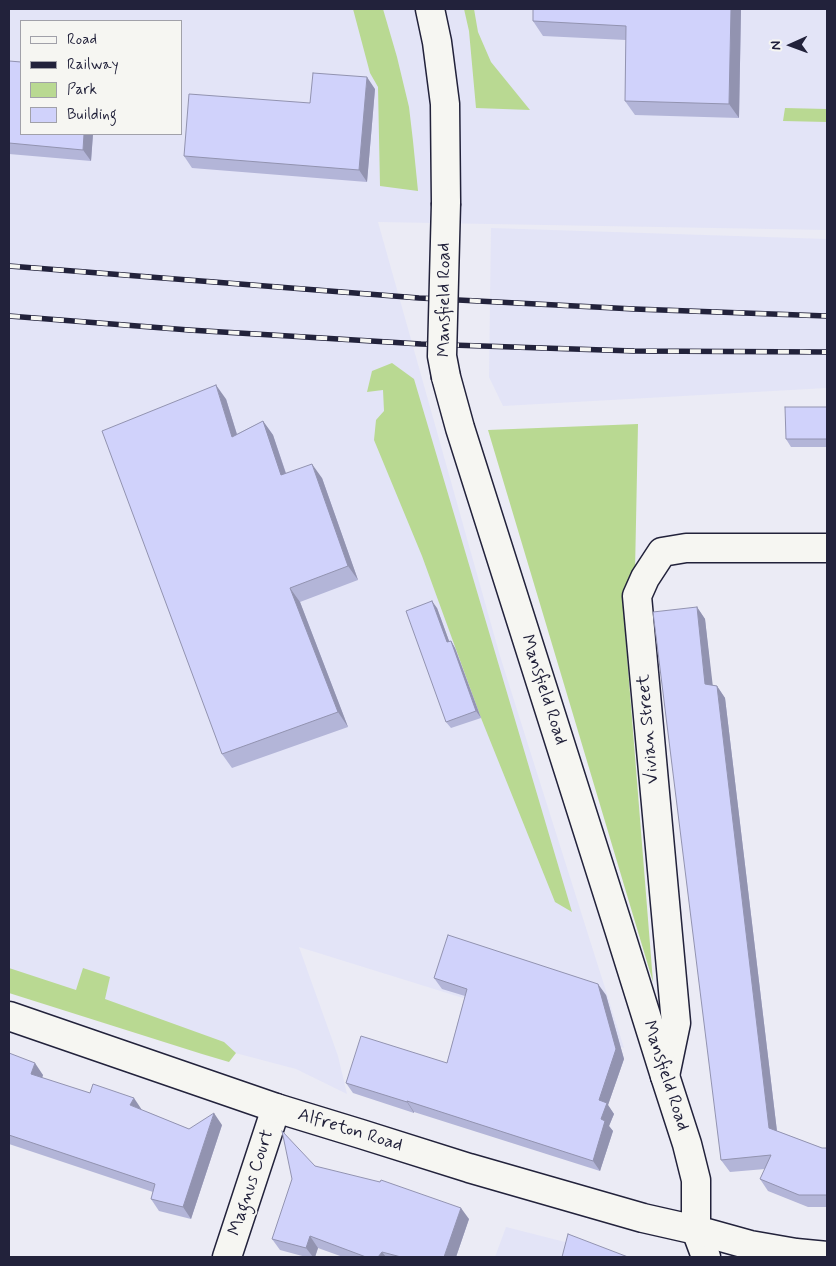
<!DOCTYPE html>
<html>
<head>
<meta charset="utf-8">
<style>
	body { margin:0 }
	#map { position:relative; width:836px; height:1266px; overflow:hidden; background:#ebebf5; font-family:Mynerve,sans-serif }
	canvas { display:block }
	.frame { position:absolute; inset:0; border:10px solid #22223b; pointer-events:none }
	.legend { position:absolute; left:20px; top:20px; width:162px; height:115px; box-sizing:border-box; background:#f6f6f2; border:1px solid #a1a1a9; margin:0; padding:6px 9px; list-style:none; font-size:15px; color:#22223b }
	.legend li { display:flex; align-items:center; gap:10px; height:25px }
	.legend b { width:25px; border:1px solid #a1a1a9 }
	.north { position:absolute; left:766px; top:20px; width:50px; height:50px; -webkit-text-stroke:4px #f6f6f2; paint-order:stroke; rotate:268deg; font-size:14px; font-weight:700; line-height:20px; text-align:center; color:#22223b }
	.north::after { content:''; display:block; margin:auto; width:18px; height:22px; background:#22223b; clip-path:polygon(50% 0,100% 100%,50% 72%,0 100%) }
</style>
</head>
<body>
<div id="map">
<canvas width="836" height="1266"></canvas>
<div class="frame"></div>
<ul class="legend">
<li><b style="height:6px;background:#f6f6f2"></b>Road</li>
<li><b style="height:6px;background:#22223b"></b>Railway</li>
<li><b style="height:14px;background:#b9d992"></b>Park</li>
<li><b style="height:14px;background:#d0d2fb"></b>Building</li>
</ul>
<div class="north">N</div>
</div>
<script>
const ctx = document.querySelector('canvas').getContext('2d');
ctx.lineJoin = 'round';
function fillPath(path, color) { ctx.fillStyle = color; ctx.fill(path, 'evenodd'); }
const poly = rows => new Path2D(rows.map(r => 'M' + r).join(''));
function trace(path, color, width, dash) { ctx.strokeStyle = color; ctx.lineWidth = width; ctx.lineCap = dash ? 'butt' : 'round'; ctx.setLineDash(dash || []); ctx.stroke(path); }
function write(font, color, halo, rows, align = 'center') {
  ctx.font = font + ' Mynerve,sans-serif'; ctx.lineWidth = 4; ctx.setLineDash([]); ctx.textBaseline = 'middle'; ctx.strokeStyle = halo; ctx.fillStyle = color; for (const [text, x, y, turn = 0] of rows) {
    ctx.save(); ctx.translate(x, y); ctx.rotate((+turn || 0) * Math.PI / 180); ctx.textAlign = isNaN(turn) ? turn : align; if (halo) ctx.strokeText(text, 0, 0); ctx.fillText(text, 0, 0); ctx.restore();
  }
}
const built = poly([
	[9,9,827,9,827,230,378,222,500,656,624,1048,299,947,338,1056,347,1094,296,1069,205,1045,9,969],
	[21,21,181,21,181,134,21,134],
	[491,228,827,239,827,388,503,406,489,377],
	[506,1227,624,1257,495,1257]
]);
const green = poly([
	[353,9,383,9,397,57,409,107,413,141,418,191,380,186,378,87,370,73],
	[464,9,474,9,478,32,491,62,530,110,476,108,469,31],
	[785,108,827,109,827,122,783,121],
	[392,363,414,379,572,912,555,902,481,718,422,556,374,440,376,420,384,411,383,390,367,392,372,371],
	[638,424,635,571,622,593,653,982,488,430],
	[9,968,76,990,83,968,110,977,105,999,224,1042,236,1053,229,1062,202,1054,9,993]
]);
const street = poly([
	[665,1076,676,1023,637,596,645,578,662,552,686,548,827,548],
	[696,1230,706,1257],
	[227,1257,276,1108]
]);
const secondary = poly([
	[430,9,437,42,445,104,446,203],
	[446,377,460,428,619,929,665,1076,687,1144,696,1180,696,1230],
	[9,1016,276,1108,361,1134,469,1168,643,1218,696,1230,750,1245,796,1253,827,1256]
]);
const rail = poly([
	[9,266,419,298,634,309,827,316],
	[9,316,189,330,421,344,634,351,827,352]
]);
const secondaryBridge = poly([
	[446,203,442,356,446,377]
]);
const wall = poly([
	[741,9,739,118,635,115,625,101,626,40,543,36,533,21],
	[9,61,21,134,93,134,91,161,9,154],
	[375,89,367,182,192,168,184,156],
	[226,399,237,434,263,421,273,435,286,473,322,478,358,580,300,602,348,727,232,768,222,754],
	[827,407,827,447,791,447,786,439],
	[697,607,705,619,712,685,717,686,725,698,777,1131,822,1148,827,1148,827,1207,808,1207,768,1191,760,1179,765,1169,730,1172,721,1160],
	[437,608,449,641,451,641,455,648,481,718,451,728,446,722],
	[434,978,606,995,624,1059,608,1105,614,1114,609,1126,613,1131,600,1171,414,1112,414,1113,353,1093,346,1083,447,1063,465,996,442,989],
	[9,1053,43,1075,42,1078,142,1110,189,1129,222,1125,191,1219,159,1211,151,1199,153,1192,9,1144],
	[315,1166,469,1219,456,1257,343,1257,318,1248,315,1257,306,1257,280,1250,272,1239]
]);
const shadedWall = poly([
	[731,9,741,9,739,118,729,104],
	[367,77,375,89,367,182,359,170],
	[84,134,93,134,91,161,83,150],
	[216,385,226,399,242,451,232,437],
	[263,421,273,435,291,489,281,475],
	[312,464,322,478,358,580,348,566],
	[290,588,300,602,348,727,338,712],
	[432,601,437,608,452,649,447,642],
	[697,607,705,619,714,696,705,684],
	[451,641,455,648,481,718,476,711],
	[717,686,725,698,778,1140,769,1128],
	[598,984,606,995,624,1059,608,1105,614,1114,609,1126,613,1131,600,1171,593,1161,601,1119,599,1100],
	[35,1063,43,1075,39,1086,31,1074],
	[134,1098,142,1110,130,1105],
	[407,1101,414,1112,414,1113,407,1102],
	[214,1113,222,1125,191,1219,183,1207],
	[461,1208,469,1219,456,1257,444,1257],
	[310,1236,318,1248,315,1257,313,1257,306,1248],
	[382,1252,386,1257,378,1257]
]);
const building = poly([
	[533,9,731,9,729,104,625,101,626,26,533,21,533,9],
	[9,61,21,62,21,134,84,134,83,150,9,143,9,61],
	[313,73,367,77,359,170,184,156,189,94,310,103,313,73],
	[216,385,232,437,263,421,281,475,312,464,348,566,290,588,338,712,222,754,102,431,216,385],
	[785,407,827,407,827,439,786,439,785,407],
	[432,601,447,642,451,641,476,711,446,722,406,611,432,601],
	[697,607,705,684,717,686,769,1128,822,1148,827,1148,827,1195,799,1195,760,1179,771,1155,721,1160,653,612,697,607],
	[448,935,598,984,616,1049,599,1100,607,1103,601,1119,605,1121,593,1161,407,1101,407,1102,346,1083,361,1036,447,1063,467,989,434,978,448,935],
	[9,1053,35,1063,31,1074,90,1093,93,1084,134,1098,130,1105,189,1129,214,1113,183,1207,151,1199,155,1184,9,1135,9,1053],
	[282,1131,315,1166,380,1182,381,1180,461,1208,444,1257,401,1257,382,1252,378,1257,366,1257,310,1236,306,1248,272,1239,292,1179,282,1131],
	[568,1234,628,1257,562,1257,568,1234]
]);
const streetNames = [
	["Mansfield Road",445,300,-90],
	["Mansfield Road",543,690,72],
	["Vivian Street",649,729,-95],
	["Mansfield Road",665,1076,72],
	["Alfreton Road",350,1131,17],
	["Magnus Court",252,1183,-72]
];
fillPath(built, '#e3e4f7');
fillPath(green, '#b9d992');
trace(street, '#22223b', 31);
trace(secondary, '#22223b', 31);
trace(street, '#f6f6f2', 28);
trace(secondary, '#f6f6f2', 28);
trace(rail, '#22223b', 5.5);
trace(rail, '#f6f6f2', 4, [11]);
trace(secondaryBridge, '#22223b', 31, []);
trace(secondaryBridge, '#f6f6f2', 28);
fillPath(wall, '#b3b5d8');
fillPath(shadedWall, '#9293b0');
fillPath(building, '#d0d2fb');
trace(building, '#9293b0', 1);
write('18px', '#22223b', '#f6f6f2', streetNames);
</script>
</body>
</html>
